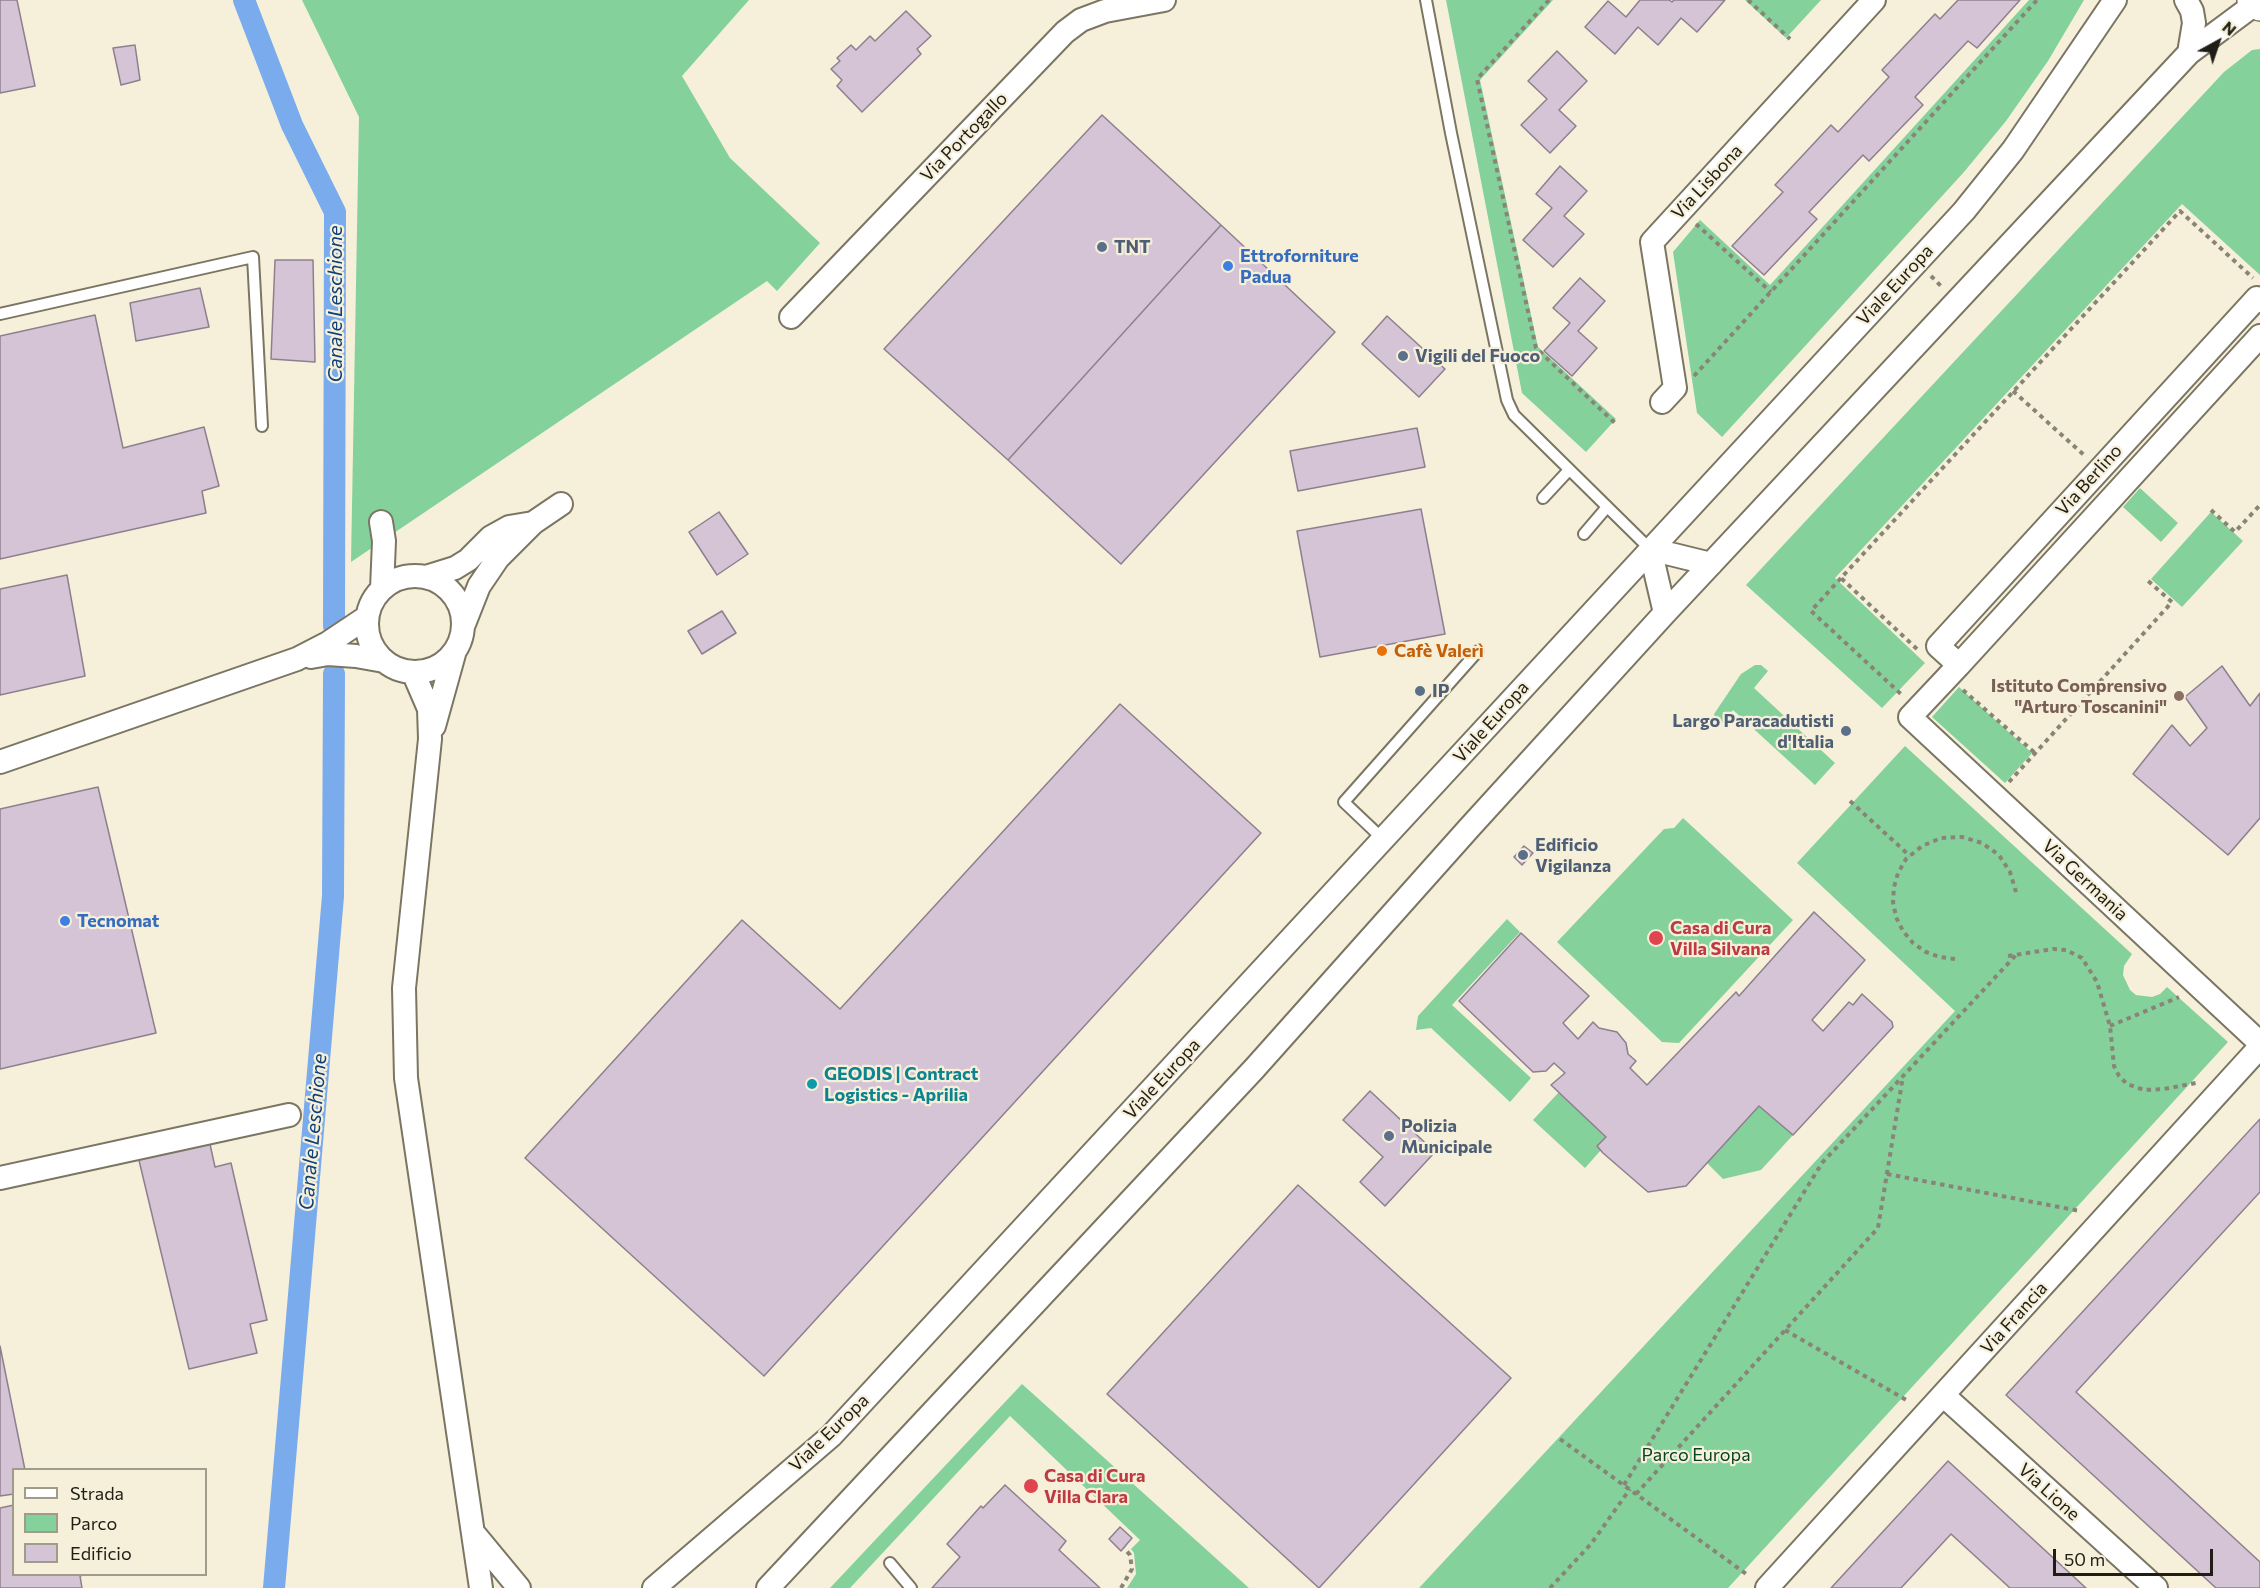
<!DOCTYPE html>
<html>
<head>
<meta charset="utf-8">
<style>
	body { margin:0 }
	#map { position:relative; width:2260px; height:1588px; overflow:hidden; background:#f6f0da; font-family:Commissioner,sans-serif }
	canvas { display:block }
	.legend { position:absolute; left:12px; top:1468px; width:195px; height:108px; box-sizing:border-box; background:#f6f0da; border:2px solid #a09c8b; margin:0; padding:8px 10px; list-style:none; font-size:18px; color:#1f1d15 }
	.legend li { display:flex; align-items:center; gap:12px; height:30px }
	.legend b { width:30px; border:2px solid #a09c8b }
	.north { position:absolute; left:2188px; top:12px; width:60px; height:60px; -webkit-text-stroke:4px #f6f0da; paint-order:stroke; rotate:40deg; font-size:16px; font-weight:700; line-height:24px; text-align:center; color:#1f1d15 }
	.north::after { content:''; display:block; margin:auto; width:21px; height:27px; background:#1f1d15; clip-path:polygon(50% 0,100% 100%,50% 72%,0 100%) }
	.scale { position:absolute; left:2053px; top:1549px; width:160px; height:27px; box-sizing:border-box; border:3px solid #1f1d15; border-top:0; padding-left:8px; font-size:18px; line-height:21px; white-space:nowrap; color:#1f1d15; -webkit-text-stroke:4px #f6f0da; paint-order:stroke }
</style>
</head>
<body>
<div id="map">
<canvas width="2260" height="1588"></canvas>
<ul class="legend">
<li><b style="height:8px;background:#fff"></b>Strada</li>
<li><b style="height:16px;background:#84d19c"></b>Parco</li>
<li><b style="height:16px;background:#d4c4d5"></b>Edificio</li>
</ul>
<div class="north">N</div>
<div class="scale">50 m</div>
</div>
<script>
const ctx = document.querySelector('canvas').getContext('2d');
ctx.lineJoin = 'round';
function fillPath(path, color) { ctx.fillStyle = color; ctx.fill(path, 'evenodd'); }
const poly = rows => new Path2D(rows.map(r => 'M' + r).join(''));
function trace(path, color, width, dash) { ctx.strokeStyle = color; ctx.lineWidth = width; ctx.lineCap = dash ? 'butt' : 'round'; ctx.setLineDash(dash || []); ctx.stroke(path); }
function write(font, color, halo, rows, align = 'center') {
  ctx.font = font + ' Commissioner,sans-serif'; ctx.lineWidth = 4.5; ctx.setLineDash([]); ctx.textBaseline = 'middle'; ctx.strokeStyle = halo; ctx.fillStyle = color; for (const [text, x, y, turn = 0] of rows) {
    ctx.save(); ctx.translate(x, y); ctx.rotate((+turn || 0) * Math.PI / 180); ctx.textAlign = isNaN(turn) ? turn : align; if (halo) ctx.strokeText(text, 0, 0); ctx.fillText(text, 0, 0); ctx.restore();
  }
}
const green = poly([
	[302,0,749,0,682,76,730,158,820,243,777,291,767,281,351,562,359,117],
	[1446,0,1553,0,1480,80,1538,347,1616,419,1586,452,1522,393],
	[1745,0,1821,0,1786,38],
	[2029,0,2084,0,2048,61,2006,121,1964,172,1722,437,1697,413,1673,252,1700,220,1770,285],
	[2260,49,2260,275,2182,204,1835,578,1925,663,1882,708,1746,585,2224,72,2252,50],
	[2140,488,2178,523,2161,542,2123,507],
	[2211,512,2243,541,2182,607,2151,579],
	[1755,665,1761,665,1768,671,1754,688,1835,763,1815,785,1733,710,1720,725,1715,722,1714,714,1741,674],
	[1959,687,2032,753,2005,783,1932,717],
	[1905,746,2132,954,2124,966,2123,975,2130,990,2136,995,2152,997,2160,994,2167,987,2228,1042,1728,1588,1419,1588,1955,1011,1797,863],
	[1683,818,1793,920,1679,1043,1662,1042,1557,942,1664,829,1674,828],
	[1507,919,1520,932,1452,1005,1531,1078,1510,1102,1431,1028,1416,1030,1418,1016],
	[1559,1092,1606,1137,1598,1146,1601,1150,1585,1168,1533,1120],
	[1759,1106,1793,1135,1761,1170,1723,1179,1707,1163],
	[1022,1384,1249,1588,1127,1588,1136,1574,1134,1553,1131,1549,1140,1540,1010,1416,850,1588,830,1588]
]);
const canal = poly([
	[244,0,292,125,335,212,334,626],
	[274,1588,333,896,334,674]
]);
const building = poly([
	[0,0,17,0,35,86,0,93,0,0],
	[1640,0,1669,0,1672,2,1674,0,1725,0,1697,32,1681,18,1658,45,1638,27,1615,54,1585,27,1608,1,1626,17,1640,0],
	[1958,0,2020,0,1977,48,1968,41,1915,97,1923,105,1869,161,1863,155,1809,212,1817,219,1764,275,1732,246,1783,192,1775,185,1831,125,1838,132,1889,77,1882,70,1935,14,1940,19,1958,0],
	[906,11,931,36,917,49,921,54,862,112,837,86,842,80,831,69,840,61,837,58,851,45,856,50,870,36,875,41,906,11],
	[135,45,140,80,121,85,113,48,135,45],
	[1557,51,1587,81,1559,110,1576,126,1550,153,1521,125,1547,99,1528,81,1557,51],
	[1102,115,1221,225,1008,460,884,349,1102,115],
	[1560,166,1587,191,1564,216,1584,234,1553,267,1523,240,1552,208,1536,194,1560,166],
	[1221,225,1335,332,1121,564,1008,460,1221,225],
	[275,260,313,260,315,362,271,359,275,260],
	[1580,278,1605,301,1578,331,1597,348,1572,376,1544,351,1570,323,1553,308,1580,278],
	[200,288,209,327,136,341,130,303,200,288],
	[95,315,123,448,204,427,219,486,202,491,206,513,0,559,0,336,95,315],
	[1387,316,1445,369,1419,397,1362,344,1387,316],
	[1417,428,1425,467,1298,491,1290,451,1417,428],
	[1421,509,1445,634,1320,657,1297,531,1421,509],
	[719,512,748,554,717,575,689,532,719,512],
	[67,575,85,676,0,695,0,589,67,575],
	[722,611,736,633,702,654,688,631,722,611],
	[2222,666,2250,706,2260,693,2260,818,2228,855,2133,774,2172,725,2190,746,2207,728,2185,697,2222,666],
	[1120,704,1261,833,764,1376,525,1158,742,920,840,1009,1120,704],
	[98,787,156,1033,0,1069,0,809,98,787],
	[1524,846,1533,853,1522,865,1514,857,1524,846],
	[1814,912,1865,960,1812,1020,1823,1031,1849,1002,1853,1005,1862,994,1892,1022,1893,1027,1793,1135,1759,1106,1686,1186,1648,1192,1603,1153,1597,1146,1606,1137,1551,1085,1565,1073,1554,1063,1546,1071,1533,1072,1459,1001,1521,933,1589,996,1563,1023,1578,1039,1593,1022,1599,1028,1617,1032,1626,1043,1628,1054,1636,1061,1630,1068,1647,1085,1736,992,1739,996,1814,912],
	[1370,1091,1435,1152,1385,1206,1360,1182,1383,1157,1343,1120,1370,1091],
	[2260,1119,2260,1192,2076,1392,2260,1562,2260,1588,2216,1588,2006,1395,2260,1119],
	[208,1135,215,1167,231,1163,267,1320,250,1324,257,1353,189,1369,137,1152,208,1135],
	[1298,1185,1511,1378,1319,1588,1107,1394,1298,1185],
	[0,1346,25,1470,14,1470,14,1494,0,1496,0,1346],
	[1948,1461,2086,1588,2010,1588,1951,1534,1901,1588,1831,1588,1948,1461],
	[1005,1485,1066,1541,1059,1550,1100,1588,932,1588,960,1557,947,1544,981,1506,983,1508,1005,1485],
	[14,1505,14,1574,87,1574,80,1576,82,1588,0,1588,0,1508,14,1505],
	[1120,1527,1132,1538,1121,1551,1109,1539,1120,1527]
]);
const path = poly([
	[1549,0,1477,79,1536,348,1617,425],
	[1748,0,1790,39],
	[1696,224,1771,292],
	[1931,276,1943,288],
	[1694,376,2037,0],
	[2013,391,2084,455],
	[2211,510,2235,532,2260,505],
	[1841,578,1811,611,1902,695],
	[1917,649,1841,578,2180,211,2253,278],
	[1963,690,2035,753],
	[2009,782,2172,602,2147,580],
	[1850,801,1910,856],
	[2008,956,2053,949,2066,950,2082,958,2097,982,2110,1026,2114,1066,2119,1076,2127,1084,2144,1090,2164,1089,2196,1083],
	[1955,959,1940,957,1926,952,1913,943,1903,931,1896,917,1893,902,1894,887,1898,873,1906,859,1922,846,1941,838,1962,837,1982,843,1999,855,2010,872,2016,892],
	[2110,1026,2179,997],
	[1887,1174,2080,1211],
	[1785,1330,1908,1401],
	[1560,1439,1749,1576],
	[1624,1485,1822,1163,2016,955],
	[1636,1494,1878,1228,1903,1076],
	[1121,1588,1132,1569,1130,1555,1124,1548],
	[1550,1588,1591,1544,1630,1489]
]);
const service = poly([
	[1426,0,1451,133,1507,400,1514,415,1650,549],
	[0,314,253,257,262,426],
	[1543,498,1569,470],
	[1584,534,1607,507],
	[1384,840,1344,802,1478,651],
	[890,1563,911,1588]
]);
const minor = poly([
	[2186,0,2192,11,2194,23,2189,53],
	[2260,301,2257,298,1938,646,1959,665,2260,336],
	[791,317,1065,32,1081,20,1105,11,1164,0],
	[1662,402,1675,388,1652,242,1874,0],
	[381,522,384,541,382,589],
	'367 624a48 48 0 1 1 96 0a48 48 0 1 1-96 0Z',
	[426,577,455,568,468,560,491,537,509,527,533,523],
	[1665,613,1650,549,1711,564],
	[464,624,479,586,498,558,533,523,561,504],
	[311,657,328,654,356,656,384,661],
	[1959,665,1910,717,2260,1043],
	[413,672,429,709,430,739,404,988,406,1078,481,1588],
	[434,726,454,654],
	[0,762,297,659,328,643,367,617],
	[0,1178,289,1115],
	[1943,1395,2156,1588],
	[476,1536,519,1588],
	[654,1588,831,1436,1964,211,2013,150,2115,0],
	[768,1588,1254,1069,1470,827,1665,613,2189,53,2255,4],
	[1767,1588,2260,1047]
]);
const tertiary = poly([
	[2251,0,2260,7]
]);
const markers = [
	[1102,247,6,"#5c6f8a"],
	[1228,266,6,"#3f7fe0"],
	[1403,356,6,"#5c6f8a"],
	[1382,651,6,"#e8710a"],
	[1420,691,6,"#5c6f8a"],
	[2179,696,6,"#8d6e63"],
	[1846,731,6,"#5c6f8a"],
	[1523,855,6,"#5c6f8a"],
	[65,921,6,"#3f7fe0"],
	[1656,938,8,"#e0444e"],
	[812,1084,6,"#0f9aa8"],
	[1389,1136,6,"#5c6f8a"],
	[1031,1486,8,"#e0444e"]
];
const streetNames = [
	["Via Portogallo",964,137,-46],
	["Via Lisbona",1707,182,-47],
	["Viale Europa",1895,285,-47],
	["Via Berlino",2089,480,-48],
	["Viale Europa",1491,722,-48],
	["Via Germania",2085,880,43],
	["Viale Europa",1162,1079,-47],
	["Via Francia",2014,1318,-48],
	["Viale Europa",829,1433,-44],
	["Via Lione",2049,1492,42]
];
const serviceNames = [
	["TNT",1114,247],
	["Vigili del Fuoco",1415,356],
	["IP",1432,691],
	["Largo Paracadutisti",1834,721,"right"],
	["d'Italia",1834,742,"right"],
	["Edificio",1535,845],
	["Vigilanza",1535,866],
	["Polizia",1401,1126],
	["Municipale",1401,1147]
];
const shopNames = [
	["Ettroforniture",1240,256],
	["Padua",1240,277],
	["Tecnomat",77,921]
];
const foodNames = [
	["Cafè Valerì",1394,651]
];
const educationNames = [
	["Istituto Comprensivo",2167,686],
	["\"Arturo Toscanini\"",2167,707]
];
const healthNames = [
	["Casa di Cura",1670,928],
	["Villa Silvana",1670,949],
	["Casa di Cura",1044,1476],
	["Villa Clara",1044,1497]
];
const cultureNames = [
	["GEODIS | Contract",824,1074],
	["Logistics - Aprilia",824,1095]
];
const parkNames = [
	["Parco Europa",1696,1455]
];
const waterNames = [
	["Canale Leschione",335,304,-90],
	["Canale Leschione",313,1132,-85]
];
fillPath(green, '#84d19c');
trace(canal, '#7aabed', 22);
fillPath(building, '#d4c4d5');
trace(building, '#8e7f8e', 1.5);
trace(service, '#7b7663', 14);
trace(minor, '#7b7663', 26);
trace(tertiary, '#7b7663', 30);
trace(path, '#898576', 4, [4.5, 4.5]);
trace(service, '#fff', 10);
trace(minor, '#fff', 22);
trace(tertiary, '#fff', 27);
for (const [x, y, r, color] of markers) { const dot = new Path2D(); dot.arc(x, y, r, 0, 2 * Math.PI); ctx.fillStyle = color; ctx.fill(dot); trace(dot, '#f6f0da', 2); }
write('18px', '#1f1d15', '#f6f0da', streetNames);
write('bold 18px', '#4e5e75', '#f6f0da', serviceNames, 'left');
write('bold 18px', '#366cbe', '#f6f0da', shopNames, 'left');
write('bold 18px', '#c56008', '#f6f0da', foodNames, 'left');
write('bold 18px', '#785e54', '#f6f0da', educationNames, 'right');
write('bold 18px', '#be3a42', '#f6f0da', healthNames, 'left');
write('bold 18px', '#0d838f', '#f6f0da', cultureNames, 'left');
write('18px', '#044422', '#f6f0da', parkNames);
write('italic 20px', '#0d3f79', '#f6f0da', waterNames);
</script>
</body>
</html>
